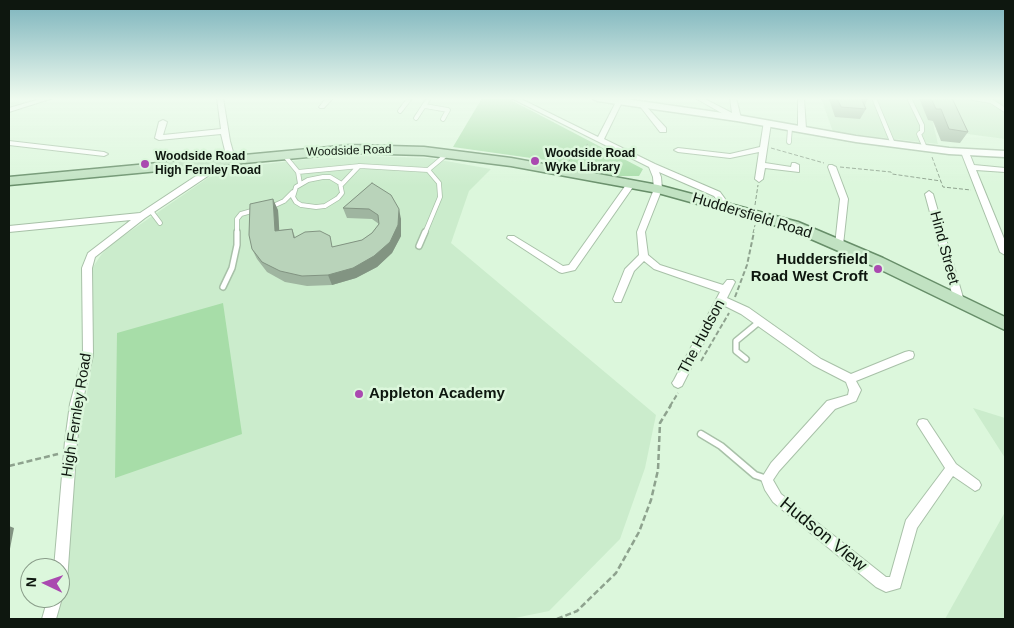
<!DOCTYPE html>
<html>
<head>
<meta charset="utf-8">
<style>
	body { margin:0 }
	#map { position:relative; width:1014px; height:628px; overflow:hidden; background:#dcf7dc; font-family:Arial,sans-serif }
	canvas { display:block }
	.frame { position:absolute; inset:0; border:10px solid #0e170f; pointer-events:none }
	.north { position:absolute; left:20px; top:558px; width:50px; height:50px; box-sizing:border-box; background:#dcf7dc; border:1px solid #8a9d8a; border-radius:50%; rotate:273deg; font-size:14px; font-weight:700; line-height:20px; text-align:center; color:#0e170f }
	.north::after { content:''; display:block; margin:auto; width:18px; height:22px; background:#aa49b0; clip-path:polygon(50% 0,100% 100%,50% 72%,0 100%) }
</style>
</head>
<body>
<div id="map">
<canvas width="1014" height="628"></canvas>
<div class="frame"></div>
<div class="north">N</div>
</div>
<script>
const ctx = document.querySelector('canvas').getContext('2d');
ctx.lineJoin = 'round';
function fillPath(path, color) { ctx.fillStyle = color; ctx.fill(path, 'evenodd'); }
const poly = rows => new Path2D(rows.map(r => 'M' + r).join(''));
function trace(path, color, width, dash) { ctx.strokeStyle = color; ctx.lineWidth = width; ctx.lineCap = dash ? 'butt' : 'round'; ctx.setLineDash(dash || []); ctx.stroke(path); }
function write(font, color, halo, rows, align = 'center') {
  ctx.font = font + ' Arial,sans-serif'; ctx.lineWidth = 5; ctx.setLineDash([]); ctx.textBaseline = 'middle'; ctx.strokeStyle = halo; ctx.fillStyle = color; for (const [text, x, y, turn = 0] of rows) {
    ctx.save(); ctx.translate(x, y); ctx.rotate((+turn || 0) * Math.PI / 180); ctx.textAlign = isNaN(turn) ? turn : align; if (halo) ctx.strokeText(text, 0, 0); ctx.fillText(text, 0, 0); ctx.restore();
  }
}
const built = poly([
	[821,98,1005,99,1005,139,953,132,948,125,933,123,938,144,833,132],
	[364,156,429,158,491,169,469,191,451,243,656,415,645,468,620,539,549,611,510,619,56,619,68,544,77,439,91,374,93,267,101,255,110,245,221,169,309,159],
	[973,408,1005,418,1005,458],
	[1005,512,1005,619,945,619]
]);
const green = poly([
	[482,98,506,98,511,100,643,169,639,176,617,176,545,160,453,147],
	[223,303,242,434,115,478,117,333]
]);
const pathFar2 = poly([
	[771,148,824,163],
	[932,157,943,187,971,190],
	[567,163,589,143],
	[840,167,891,172,892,174,941,181],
	[755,205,758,185],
	[753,233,755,225]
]);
const pathFar1 = poly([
	[735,297,747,265,754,232],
	[701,361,729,313],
	[670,406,678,393]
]);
const path = poly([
	[9,466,58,454],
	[557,619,577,611,616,573,639,532,651,500,658,470,660,423,671,405]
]);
const laneFar2 = poly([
	[874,98,893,144],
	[909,98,922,125,922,131,919,134,925,148],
	[973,98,991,101,1005,110],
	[425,106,448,110,443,119],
	[400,111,410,98],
	[416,118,429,98],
	[789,142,790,127],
	[284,155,298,172,300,184],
	[298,172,360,166,428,170,447,154],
	[323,177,330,177,340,183,342,193,338,198,325,206,316,207,301,205,296,202,293,197,296,187,308,180,323,177],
	[341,185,359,166],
	[271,207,284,201,293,192],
	[151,211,160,223],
	[237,233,237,219,241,214,255,210],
	[425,233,440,197,439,183,428,170]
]);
const laneFar1 = poly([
	[419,246,425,232],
	[223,287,232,268,237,245,237,232],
	[746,359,736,351,736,341,759,322]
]);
const lane = poly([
	[701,434,721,446,755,475,767,479]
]);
const street = poly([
	[43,98,53,98,9,112,9,108,43,98],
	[217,98,223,98,230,141,235,159,234,161,231,161,227,159,221,134,159,140,155,138,159,122,163,120,167,122,163,135,221,129,217,98],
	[326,98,333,98,324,108,320,108,319,107,326,98],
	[511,98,519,98,598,137,618,98,624,98,604,139,655,164,720,192,731,207,730,209,724,209,714,196,659,172,661,177,662,189,645,232,648,255,660,265,723,285,727,280,733,280,735,282,727,298,749,308,821,359,851,374,905,352,909,351,913,352,914,355,913,358,856,381,861,390,856,401,835,409,779,471,773,480,781,494,886,577,890,577,906,520,945,468,917,424,919,420,923,419,927,420,956,464,979,481,981,485,979,489,975,491,953,476,917,528,900,588,886,592,876,587,773,502,765,490,761,479,771,463,827,401,848,395,849,390,846,382,813,365,741,314,723,305,682,386,678,388,674,386,672,383,674,380,720,292,654,269,644,261,634,271,621,302,615,302,613,299,625,269,639,255,637,232,654,189,653,177,649,167,511,98],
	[695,98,703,98,732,113,730,98,736,98,741,118,734,120,695,98],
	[798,98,804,98,806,129,802,131,798,129,798,98],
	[639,103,643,103,666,128,666,132,660,132,639,105,639,103],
	[764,121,771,123,765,163,791,167,792,163,795,163,799,165,799,172,765,168,763,179,759,182,755,179,759,152,730,158,678,152,674,150,678,148,730,154,760,147,764,121],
	[9,141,104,152,108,154,104,156,9,145,9,141],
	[962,150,968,150,974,165,1005,168,1005,172,976,170,1005,241,1005,255,1000,252,961,152,962,150],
	[210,159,213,159,217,161,208,176,145,218,95,257,92,268,93,355,82,404,77,441,67,581,65,586,60,588,60,568,54,568,65,441,70,404,83,355,82,268,88,253,131,220,9,232,9,226,140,213,202,172,210,159],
	[829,165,832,165,836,167,848,199,843,245,839,248,835,245,840,199,828,167,829,165],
	[631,181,635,184,575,270,562,273,559,272,507,238,508,236,514,236,563,266,569,265,628,182,631,181],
	[929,191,933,194,964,301,959,305,954,301,925,194,929,191],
	[60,593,62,598,56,619,42,619,48,598,60,598,60,593]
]);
const secondary = poly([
	[592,98,618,98,737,115,856,136,949,148,1005,151,1005,157,949,154,856,142,737,121,597,101,592,98]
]);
const primary = poly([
	[351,145,424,147,511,158,658,185,798,222,883,258,1005,317,1005,330,873,266,788,229,658,193,511,166,424,155,351,153,9,185,9,177,351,145]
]);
const wall = poly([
	[829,98,868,98,865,105,866,109,860,119,835,117,829,99],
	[919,98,952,98,968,132,960,143,941,141,933,121,928,120],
	[372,183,401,219,401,236,392,253,377,267,356,278,332,285,307,286,285,282,267,272,257,259,252,249,278,210,279,230,292,229,295,237,333,247,362,240,372,233,379,224,372,219,347,218,343,208]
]);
const shadedWall = poly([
	[273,199,278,210,280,242,275,231],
	[399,209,401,219,401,236,392,253,377,267,356,278,332,285,328,275],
	[9,526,14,528,9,554]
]);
const building = poly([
	[837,98,861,98,866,109,841,107,837,98],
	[931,98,952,98,968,132,949,129,941,109,936,109,931,98],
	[372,183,391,195,399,209,398,225,390,242,374,256,353,268,328,275,302,276,280,271,262,262,252,249,249,235,250,204,273,199,275,231,292,229,294,238,305,232,320,231,330,236,332,247,362,240,372,233,379,224,378,215,369,209,343,208,372,183]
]);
const markers = [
	[535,161,5,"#aa49b0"],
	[145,164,5,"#aa49b0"],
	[878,269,5,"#aa49b0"],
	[359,394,5,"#aa49b0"]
];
const farStreetnames = [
	["Woodside Road",349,151,-2]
];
const farPoinames = [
	["Woodside Road",545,154],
	["Wyke Library",545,168],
	["Woodside Road",155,157],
	["High Fernley Road",155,171]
];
const streetNames = [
	["Huddersfield Road",752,216,17],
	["Hind Street",944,248,75],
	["The Hudson",702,337,-62],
	["High Fernley Road",77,415,-81]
];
const poiNames = [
	["Huddersfield",868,260],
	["Road West Croft",868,277],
	["Appleton Academy",369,394,"left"]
];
const nearStreetnames = [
	["Hudson View",823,535,39]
];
fillPath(built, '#cbeccc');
fillPath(green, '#a7dda8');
trace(laneFar2, '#a8c1a8', 5.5);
trace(laneFar1, '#a8c1a8', 8);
trace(lane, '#a8c1a8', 9);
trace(street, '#a8c1a8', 2);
trace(secondary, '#a8c1a8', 3);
trace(primary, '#678e69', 3);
trace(pathFar2, '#8ea28e', 1, [4, 2]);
trace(pathFar1, '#8ea28e', 2, [5, 2.5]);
trace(path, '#8ea28e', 2.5, [6, 3]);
trace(laneFar2, '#fff', 4);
trace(laneFar1, '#fff', 5);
trace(lane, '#fff', 6);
fillPath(street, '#fff');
fillPath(secondary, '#fff');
fillPath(primary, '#c1e2c2');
fillPath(wall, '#9fb5a0');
fillPath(shadedWall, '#829482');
fillPath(building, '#b9d3ba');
trace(building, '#829482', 1);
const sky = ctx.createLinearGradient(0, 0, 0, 186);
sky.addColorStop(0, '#7bb3bc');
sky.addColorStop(0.53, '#effbef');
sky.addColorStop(1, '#effbef00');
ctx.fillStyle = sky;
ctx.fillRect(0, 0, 1014, 186);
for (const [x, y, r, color] of markers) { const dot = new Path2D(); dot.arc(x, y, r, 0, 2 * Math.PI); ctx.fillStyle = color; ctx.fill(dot); trace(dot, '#dcf7dc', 2); }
write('12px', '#0e170f', '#dcf7dc', farStreetnames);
write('bold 12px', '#0e170f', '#dcf7dc', farPoinames, 'left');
write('15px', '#0e170f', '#dcf7dc', streetNames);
write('bold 15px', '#0e170f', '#dcf7dc', poiNames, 'right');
write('18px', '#0e170f', '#dcf7dc', nearStreetnames);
</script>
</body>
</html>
